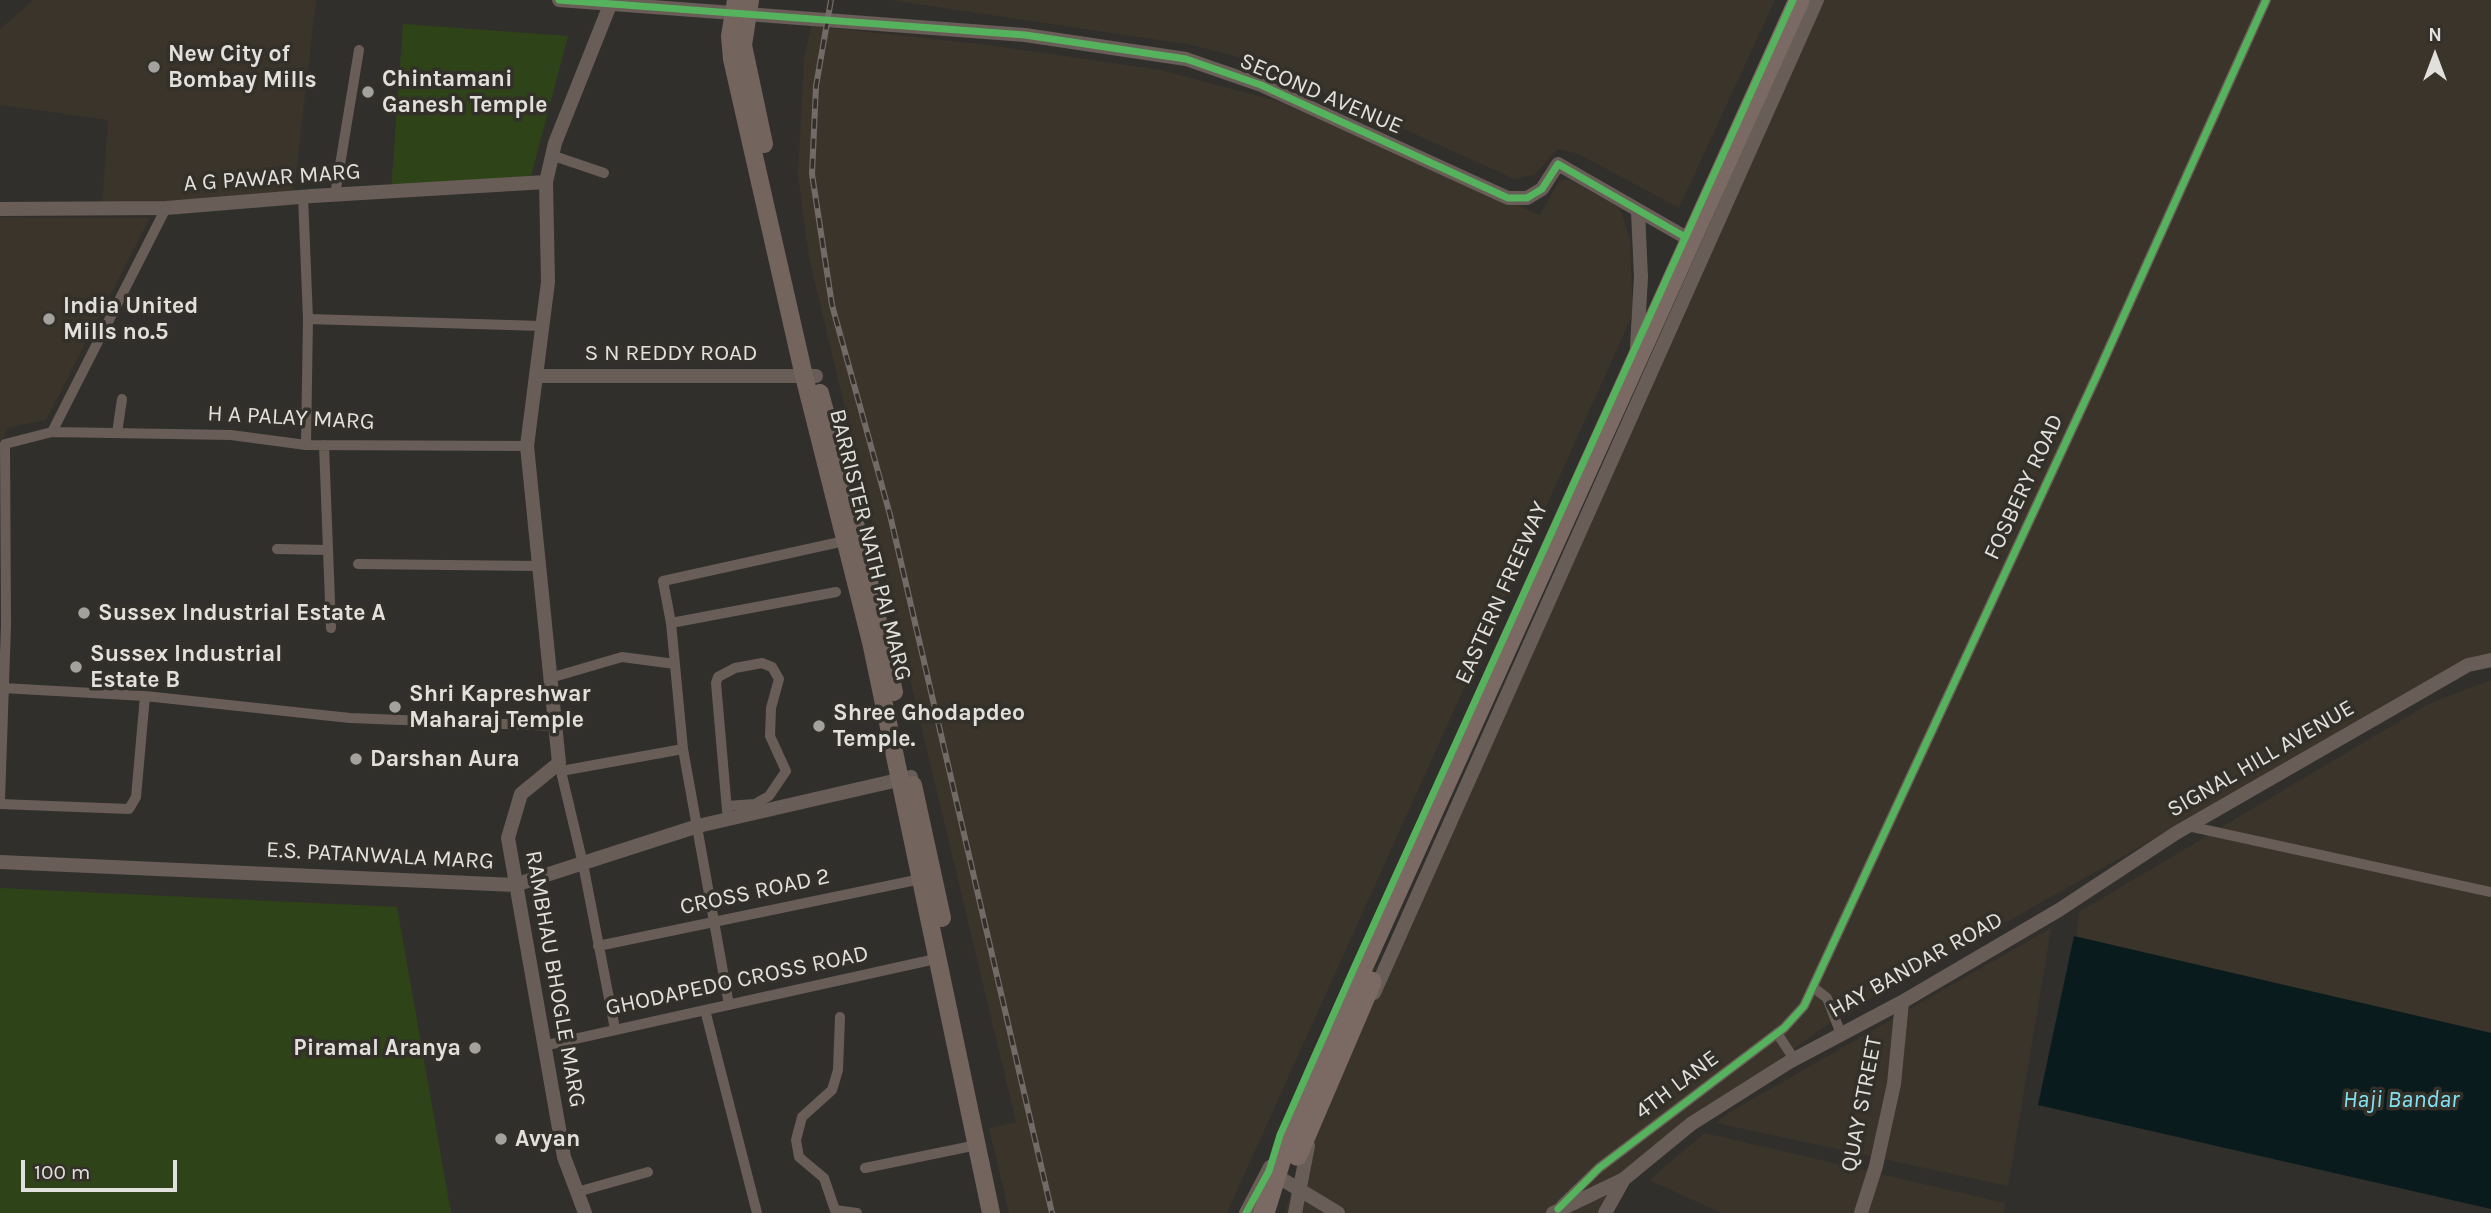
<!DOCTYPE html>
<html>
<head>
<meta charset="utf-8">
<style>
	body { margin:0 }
	#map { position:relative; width:2491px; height:1213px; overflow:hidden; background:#312f2c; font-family:Karla,sans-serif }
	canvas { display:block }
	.north { position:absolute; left:2400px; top:21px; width:70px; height:70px; -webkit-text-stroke:5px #33302a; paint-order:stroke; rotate:0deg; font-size:19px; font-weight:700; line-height:28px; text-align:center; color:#e2e0dc }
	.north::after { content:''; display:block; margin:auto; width:24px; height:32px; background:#e2e0dc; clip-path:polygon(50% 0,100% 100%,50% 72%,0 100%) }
	.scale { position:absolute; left:21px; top:1160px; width:156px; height:32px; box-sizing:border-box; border:4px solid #e2e0dc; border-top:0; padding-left:9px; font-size:21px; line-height:24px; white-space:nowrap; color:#e2e0dc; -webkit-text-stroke:5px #33302a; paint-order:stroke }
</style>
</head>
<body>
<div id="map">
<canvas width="2491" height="1213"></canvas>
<div class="north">N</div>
<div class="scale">100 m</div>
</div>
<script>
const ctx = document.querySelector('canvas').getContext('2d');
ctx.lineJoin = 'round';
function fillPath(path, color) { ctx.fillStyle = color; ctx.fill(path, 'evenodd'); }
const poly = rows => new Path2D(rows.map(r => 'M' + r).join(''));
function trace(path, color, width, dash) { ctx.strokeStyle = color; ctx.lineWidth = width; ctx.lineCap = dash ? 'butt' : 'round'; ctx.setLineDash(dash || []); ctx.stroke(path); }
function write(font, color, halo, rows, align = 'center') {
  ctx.font = font + ' Karla,sans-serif'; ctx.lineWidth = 7; ctx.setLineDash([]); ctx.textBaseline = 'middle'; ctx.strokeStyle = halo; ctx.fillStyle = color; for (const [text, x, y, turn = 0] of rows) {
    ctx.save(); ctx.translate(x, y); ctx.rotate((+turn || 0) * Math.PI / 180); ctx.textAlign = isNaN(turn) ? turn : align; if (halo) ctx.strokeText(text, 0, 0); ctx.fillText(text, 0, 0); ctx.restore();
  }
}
const built = poly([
	[33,0,316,0,294,192,164,203,102,204,108,120,0,105,0,29],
	[890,0,1775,0,1679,208,1579,154,1558,149,1534,175,1514,179,1256,62,1192,45],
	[1819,0,2491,0,2491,654,2386,708,1838,1017,1626,1170,1597,1213,1285,1213,1306,1141],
	[811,26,981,44,1161,70,1277,101,1540,215,1559,181,1569,179,1620,208,1630,239,1633,314,1227,1213,1009,1213,989,1128,1016,1122,809,258,798,175,804,59],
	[0,217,150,218,46,420,7,428,0,449],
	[2491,680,2491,1033,2076,939,2079,912,2430,703],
	[2051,928,2008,1186,1716,1123,1728,1113],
	[1705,1133,2005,1203,2004,1213,1721,1213,1649,1180]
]);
const green = poly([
	[403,24,568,36,530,180,391,192],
	[0,888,397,907,451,1213,0,1213]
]);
const water = poly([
	[2074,936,2491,1033,2491,1209,2038,1105]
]);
const minor = poly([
	[551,155,604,173],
	[335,195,359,50],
	[303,196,308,319,306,445],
	[308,319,542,326],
	[52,432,231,435,306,445,527,446],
	[117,433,122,399],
	[324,445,331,628],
	[277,549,328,550],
	[358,564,538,566],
	[671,623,836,592],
	[550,678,622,657,675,664],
	[3,688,145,696],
	[559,763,583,864,615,1029],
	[561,771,683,749],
	[0,800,6,625,5,444,52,432,166,208],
	[0,804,129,809,136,797,145,696,350,718,556,726],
	[727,806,755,804,769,796,786,771,770,736,771,708,779,679,772,667,762,663,735,668,718,677,716,683,727,810,728,819],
	[2188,826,2491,892],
	[598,946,921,879],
	[1814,988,1827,998,1841,1034],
	[729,1005,683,749,671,623,663,581,849,540],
	[705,1010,757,1213],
	[840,1017,838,1070,832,1090,802,1117,796,1140,799,1157,824,1178,835,1210,857,1213],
	[1777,1033,1794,1059],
	[543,1046,940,958],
	[865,1168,977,1145],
	[577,1192,648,1172],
	[1561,1205,1599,1168,1784,1028,1804,1006,2097,375,2266,0]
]);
const tertiary = poly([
	[559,0,733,13],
	[746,14,1025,35,1186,59,1261,85,1508,198,1527,198,1542,189,1558,164,1685,237],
	[0,209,166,208,312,196,546,182],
	[1637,347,1641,277,1638,212],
	[538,376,816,376],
	[0,862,515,885,698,826,911,777],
	[1374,993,1817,0],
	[1270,1172,1338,1213],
	[585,1213,564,1157,508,838,521,794,559,763,527,446,548,282,546,182,555,143,612,0],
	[1246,1213,1270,1167],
	[1295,1213,1308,1146],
	[1553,1213,1624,1179,1691,1124,1789,1062,1902,1002,2059,910,2176,833,2468,665,2491,660],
	[1605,1213,1624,1179],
	[1861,1213,1876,1166,1894,1084,1902,1002]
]);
const primary = poly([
	[736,0,730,36,732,59,804,376,871,642,991,1213],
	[750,0,743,45,764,144],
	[820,393,859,538,894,692],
	[913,785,942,918]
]);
const rail = poly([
	[831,0,816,86,812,174,832,305,890,515,1052,1213]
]);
const motorwayBridge = poly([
	[1297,1155,1371,982],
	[1264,1213,1287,1139,1317,1068,1799,0]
]);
const cycleway = poly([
	[559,0,1025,35,1186,59,1261,85,1508,198,1527,198,1542,189,1558,164,1685,237],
	[1558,1209,1599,1168,1784,1028,1804,1006,2097,375,2266,0],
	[1246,1213,1269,1171,1280,1135,1355,966,1793,0]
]);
const markers = [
	[154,67,7,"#a4a29e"],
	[368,92,7,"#a4a29e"],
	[49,319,7,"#a4a29e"],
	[84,613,7,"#a4a29e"],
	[76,667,7,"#a4a29e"],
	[395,707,7,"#a4a29e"],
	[819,726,7,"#a4a29e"],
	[356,759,7,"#a4a29e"],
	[475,1048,7,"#a4a29e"],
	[501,1139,7,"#a4a29e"]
];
const poiNames = [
	["New City of",168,54],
	["Bombay Mills",168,80],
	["Chintamani",382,79],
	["Ganesh Temple",382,105],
	["India United",63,306],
	["Mills no.5",63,332],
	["Sussex Industrial Estate A",98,613],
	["Sussex Industrial",90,654],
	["Estate B",90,680],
	["Shri Kapreshwar",409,694],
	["Maharaj Temple",409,720],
	["Shree Ghodapdeo",833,713],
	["Temple.",833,739],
	["Darshan Aura",370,759],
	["Piramal Aranya",461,1048,"right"],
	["Avyan",515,1139]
];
const streetNames = [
	["SECOND AVENUE",1321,94,23],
	["A G PAWAR MARG",272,178,-4],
	["S N REDDY ROAD",671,353],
	["H A PALAY MARG",291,418,3],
	["FOSBERY ROAD",2024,487,-65],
	["BARRISTER NATH PAI MARG",870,545,76],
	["EASTERN FREEWAY",1502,593,-66],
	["SIGNAL HILL AVENUE",2261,759,-30],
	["E.S. PATANWALA MARG",380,856,3],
	["CROSS ROAD 2",755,892,-12],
	["HAY BANDAR ROAD",1916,965,-29],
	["RAMBHAU BHOGLE MARG",555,979,80],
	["GHODAPEDO CROSS ROAD",737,981,-12],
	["4TH LANE",1677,1085,-37],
	["QUAY STREET",1862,1104,-79]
];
const waterNames = [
	["Haji Bandar",2401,1100]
];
fillPath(built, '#3a342a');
fillPath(green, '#2e4418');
fillPath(water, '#0a1b1d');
trace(minor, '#695d58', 10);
trace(tertiary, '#695d58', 14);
trace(primary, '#73655e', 18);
trace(rail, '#726a67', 6);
trace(rail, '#33302a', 3.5, [10]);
trace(motorwayBridge, '#7b6a63', 21);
trace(cycleway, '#56b35d', 7);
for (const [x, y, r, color] of markers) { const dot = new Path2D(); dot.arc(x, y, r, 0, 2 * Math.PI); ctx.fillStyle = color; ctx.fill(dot); trace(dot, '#33302a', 2.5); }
write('bold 23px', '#e2e0dc', '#33302a', poiNames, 'left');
write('23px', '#e2e0dc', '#33302a', streetNames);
write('italic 24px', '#81e3f4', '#33302a', waterNames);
</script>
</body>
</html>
